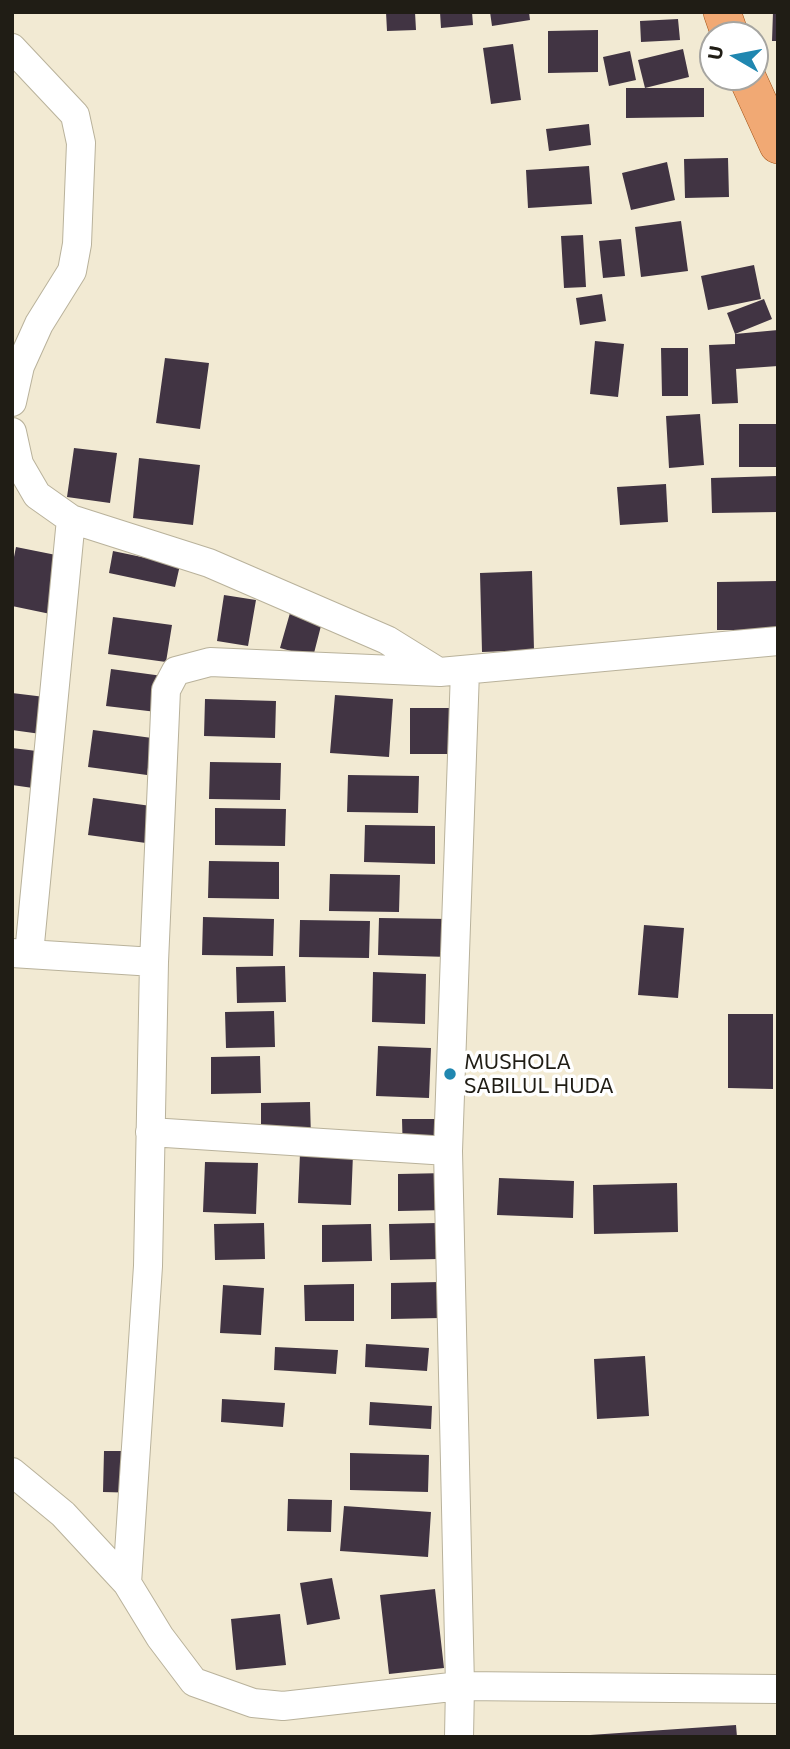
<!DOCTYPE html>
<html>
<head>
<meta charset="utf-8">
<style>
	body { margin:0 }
	#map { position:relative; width:790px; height:1749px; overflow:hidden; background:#f2ead3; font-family:Commissioner,sans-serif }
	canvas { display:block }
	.frame { position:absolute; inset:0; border:14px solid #201d15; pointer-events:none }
	.north { position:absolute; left:699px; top:21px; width:70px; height:70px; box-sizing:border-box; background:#fff; border:2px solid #a6a5a1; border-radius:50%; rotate:280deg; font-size:19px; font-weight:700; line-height:28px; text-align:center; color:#201d15 }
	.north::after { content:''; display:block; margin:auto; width:24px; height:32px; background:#2087b0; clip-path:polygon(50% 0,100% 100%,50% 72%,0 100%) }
</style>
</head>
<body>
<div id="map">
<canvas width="790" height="1749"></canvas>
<div class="frame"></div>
<div class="north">U</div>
</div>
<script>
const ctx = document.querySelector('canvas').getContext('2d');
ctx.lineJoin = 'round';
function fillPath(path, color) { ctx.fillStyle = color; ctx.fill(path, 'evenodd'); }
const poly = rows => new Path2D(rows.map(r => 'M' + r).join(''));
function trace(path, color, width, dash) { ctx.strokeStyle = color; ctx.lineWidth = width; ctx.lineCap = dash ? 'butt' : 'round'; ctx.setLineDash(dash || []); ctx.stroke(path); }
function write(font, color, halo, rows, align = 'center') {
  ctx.font = font + ' Commissioner,sans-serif'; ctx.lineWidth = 7; ctx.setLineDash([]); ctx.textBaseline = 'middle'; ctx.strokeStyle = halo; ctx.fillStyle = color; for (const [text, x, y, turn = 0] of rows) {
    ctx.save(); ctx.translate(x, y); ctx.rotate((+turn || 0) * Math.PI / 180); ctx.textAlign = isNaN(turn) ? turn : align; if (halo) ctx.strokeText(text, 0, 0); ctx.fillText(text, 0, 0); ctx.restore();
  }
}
const building = poly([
	[386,12,415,12,416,30,387,31],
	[440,12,472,12,473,25,441,28],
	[490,12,529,12,530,20,492,26],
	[773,12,778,12,778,41,772,41],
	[678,19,680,40,641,42,640,21],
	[598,30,598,72,548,73,548,31],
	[513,44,521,100,491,104,483,48],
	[683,49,689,77,645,88,704,88,704,117,626,118,626,88,645,88,638,60],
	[630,51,636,80,609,86,603,57],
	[589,124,591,145,549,151,546,129],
	[728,158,729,197,685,198,684,159],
	[667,162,675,200,631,210,622,173],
	[589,166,592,204,528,208,526,170],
	[681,221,688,271,641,277,635,227],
	[583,235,586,287,564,288,561,236],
	[621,239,625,276,603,278,599,241],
	[754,265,761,299,708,310,701,276],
	[602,294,606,321,580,325,576,298],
	[764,299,772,319,735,334,727,313],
	[778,330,778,366,736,369,738,403,712,404,709,345,735,344,735,334],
	[595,341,624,344,618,397,590,394],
	[661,348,688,348,688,396,662,396],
	[165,358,209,363,200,429,156,423],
	[700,414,704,465,669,468,666,416],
	[739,424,778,424,778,467,739,467],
	[74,448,117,453,110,503,67,497],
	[139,458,200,465,193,525,133,518],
	[778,476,778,512,712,513,711,478],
	[666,484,668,522,620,525,617,487],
	[16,547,71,558,60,616,12,606,12,567],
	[113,551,180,565,175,587,109,573],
	[532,571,534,650,482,652,480,573],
	[778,581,778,630,717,630,717,582],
	[224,595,256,600,248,646,217,641],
	[290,613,322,622,313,657,280,648],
	[113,617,172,625,166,662,108,654],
	[111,669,170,677,165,713,106,706],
	[12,693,53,698,48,735,12,730],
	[335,695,393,699,389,757,330,753],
	[205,699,276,701,275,738,204,736],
	[410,708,462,708,462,754,410,754],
	[93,730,152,738,147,775,88,767],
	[12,748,45,752,40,789,12,785],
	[210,762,281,763,280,800,209,799],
	[348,775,419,776,418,813,347,812],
	[93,798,151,806,146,843,88,835],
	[215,808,286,809,285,846,215,845],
	[365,825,435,826,435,864,364,862],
	[209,861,279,862,279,899,208,898],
	[330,874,400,875,399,912,329,911],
	[203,917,274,919,273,956,202,955],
	[379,918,449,919,449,957,378,955],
	[300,920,370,921,369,958,299,957],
	[644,925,684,928,678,998,638,995],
	[285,966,286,1002,237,1003,236,967],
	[373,972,426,974,425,1024,372,1022],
	[274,1011,275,1047,226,1048,225,1012],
	[728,1014,773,1014,773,1089,728,1088],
	[378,1046,431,1048,429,1098,376,1096],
	[260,1056,261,1093,211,1094,211,1057],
	[310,1102,311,1138,261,1139,261,1103],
	[402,1119,452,1119,452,1155,403,1156],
	[300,1153,353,1154,351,1205,298,1203],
	[205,1162,258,1163,256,1214,203,1212],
	[447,1173,448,1210,398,1211,398,1174],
	[499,1178,574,1181,573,1218,497,1215],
	[677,1183,678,1232,594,1234,593,1185],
	[264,1223,265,1259,215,1260,214,1224],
	[438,1223,439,1259,390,1260,389,1224],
	[371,1224,372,1261,322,1262,322,1225],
	[440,1282,441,1318,391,1319,391,1283],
	[354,1284,354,1321,305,1321,304,1285],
	[223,1285,264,1288,261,1335,220,1333],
	[366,1344,429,1348,427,1371,365,1367],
	[275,1347,338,1350,336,1374,274,1370],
	[645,1356,649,1416,597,1419,594,1359],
	[222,1399,285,1403,283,1427,221,1422],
	[370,1402,432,1406,431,1429,369,1425],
	[104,1451,144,1451,143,1493,103,1492],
	[350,1453,429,1455,428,1492,350,1490],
	[288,1499,332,1500,331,1532,287,1531],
	[344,1506,431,1512,428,1557,340,1551],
	[332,1578,340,1619,307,1625,300,1583],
	[435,1589,444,1668,389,1674,380,1595],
	[280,1614,286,1665,236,1670,231,1619],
	[736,1725,737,1737,591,1737,590,1735]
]);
const minor = poly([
	[12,48,75,115,81,143,77,244,72,271,39,324,20,366,12,402],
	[12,432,19,464,37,495,71,519,209,563,387,640,437,671],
	[12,953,154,962],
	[29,954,71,519],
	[150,1132,448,1151],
	[12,1472,63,1514,127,1583,160,1637,194,1682,253,1703,283,1706,460,1686,778,1689],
	[127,1583,148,1266,154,962,166,690,176,671,210,662,440,672,778,641],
	[459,1737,460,1686,448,1151,465,671]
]);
const major = poly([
	[722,12,730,35],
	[747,77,778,145]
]);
const markers = [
	[450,1074,7,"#2087b0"]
];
const poiNames = [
	["MUSHOLA",464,1062],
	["SABILUL HUDA",464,1086]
];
fillPath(building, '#413443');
trace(minor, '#b9b29b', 30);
trace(major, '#a25316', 38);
trace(minor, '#fff', 28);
trace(major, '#f1a974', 37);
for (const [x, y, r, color] of markers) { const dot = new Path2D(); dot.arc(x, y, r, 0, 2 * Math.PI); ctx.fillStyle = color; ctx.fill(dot); trace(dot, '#fff', 2.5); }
write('21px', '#201d15', '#fff', poiNames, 'left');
</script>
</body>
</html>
